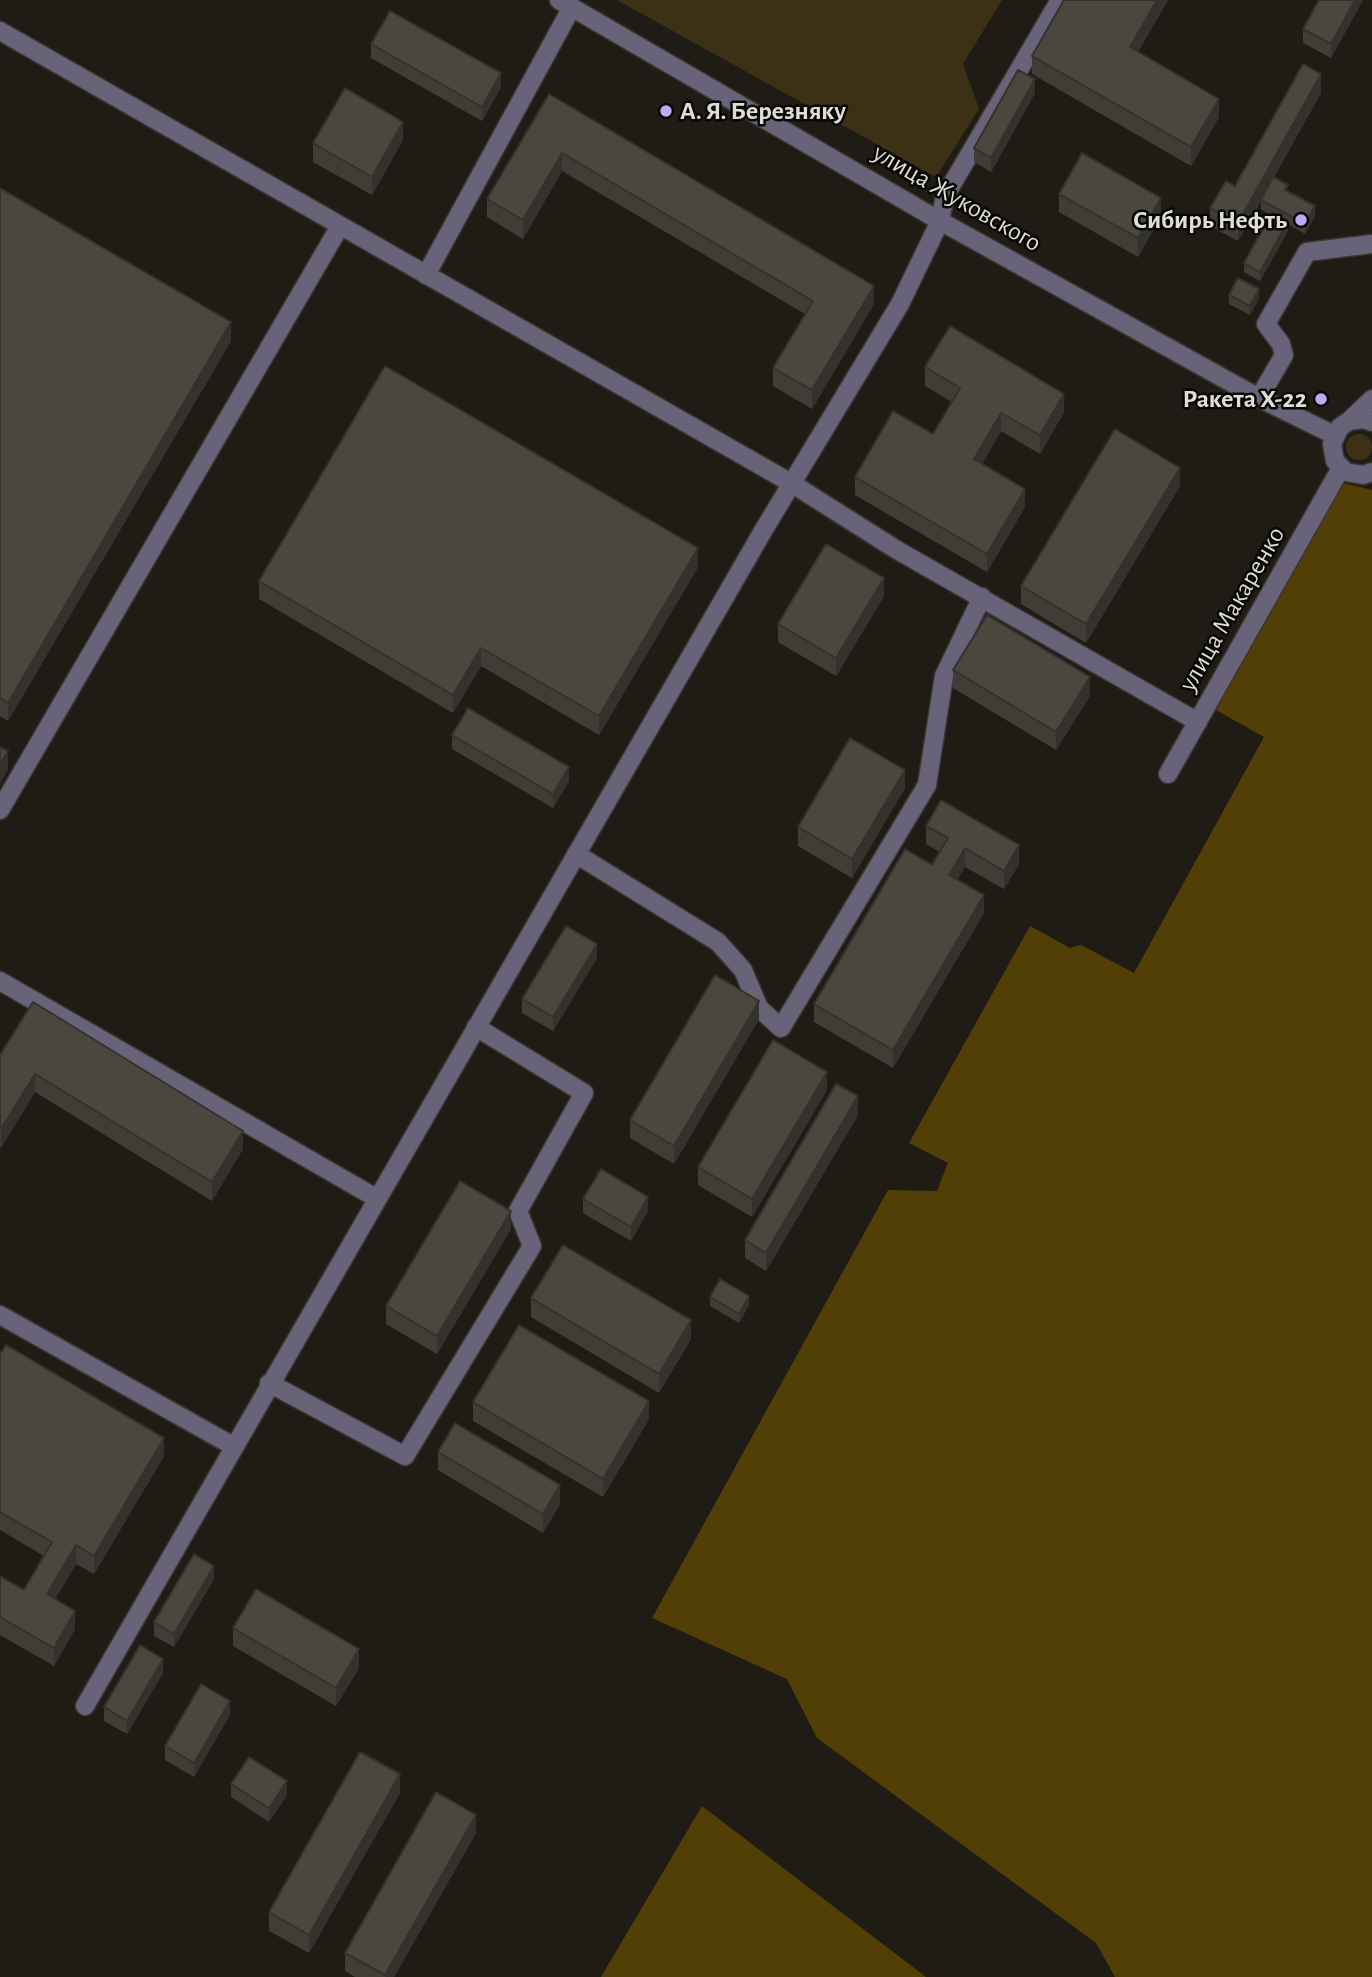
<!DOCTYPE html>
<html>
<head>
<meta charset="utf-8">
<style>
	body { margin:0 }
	canvas { display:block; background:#1f1c15 }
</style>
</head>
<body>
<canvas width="1372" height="1977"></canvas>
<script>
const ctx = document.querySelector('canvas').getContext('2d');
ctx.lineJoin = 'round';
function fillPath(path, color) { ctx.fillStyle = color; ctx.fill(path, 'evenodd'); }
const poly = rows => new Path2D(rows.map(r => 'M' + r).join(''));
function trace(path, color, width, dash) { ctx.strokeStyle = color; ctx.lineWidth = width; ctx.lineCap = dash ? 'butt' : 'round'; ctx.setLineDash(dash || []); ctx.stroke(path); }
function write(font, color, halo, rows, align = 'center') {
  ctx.font = font + ' "Alegreya Sans",sans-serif'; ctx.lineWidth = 5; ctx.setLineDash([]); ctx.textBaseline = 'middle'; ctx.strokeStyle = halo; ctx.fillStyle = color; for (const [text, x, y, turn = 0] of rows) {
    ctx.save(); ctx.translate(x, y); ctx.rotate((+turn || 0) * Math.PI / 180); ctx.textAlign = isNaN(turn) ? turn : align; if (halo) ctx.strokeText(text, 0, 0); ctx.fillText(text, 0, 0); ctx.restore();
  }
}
const green = poly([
	[617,0,1002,0,963,64,979,109,936,177],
	'1346 447a13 13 0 1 1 26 0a13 13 0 1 1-26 0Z'
]);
const forest = poly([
	[1339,482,1372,490,1372,1977,1115,1977,1096,1943,817,1738,787,1679,652,1618,888,1190,937,1191,948,1163,909,1143,1030,926,1070,948,1081,945,1134,973,1264,737,1216,710],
	[702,1806,926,1977,601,1977]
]);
const minor = poly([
	[559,0,940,221,1259,398,1334,435],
	[0,31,791,483,897,550,1198,722],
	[426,275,572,7],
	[1259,398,1284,355,1281,344,1266,324,1307,252,1372,244],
	[1349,421,1372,399],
	[1372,422,1362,419,1349,421,1340,427,1332,444,1335,461,1346,472,1363,475,1372,472],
	[1168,774,1341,468],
	[0,810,340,226],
	[576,854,718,942,743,970,759,1008,781,1028,927,785,944,676,982,597],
	[0,981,376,1198],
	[0,1315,233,1446],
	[269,1383,405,1456,532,1246,518,1211,584,1093,476,1027],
	[85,1706,763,531,900,304,940,221,945,196,1060,0]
]);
const wall = poly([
	[1064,0,1168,0,1138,52,1219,117,1191,166,1032,74,1032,56],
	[1363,0,1331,58,1303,43,1303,29],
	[371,44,501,87,482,121,371,58],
	[1035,93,991,172,974,162,974,148],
	[1321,93,1274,177,1315,216,1305,234,1288,224,1288,231,1260,281,1244,272,1244,263,1270,215,1261,209,1261,201,1238,241,1210,226,1210,208,1235,186],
	[549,94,874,304,812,409,773,386,773,368,805,314,562,171,523,239,487,217,487,199],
	[403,140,372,195,313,162,313,143],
	[0,188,231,341,8,721,0,716],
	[1059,194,1161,216,1138,257,1059,212],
	[1229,295,1259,298,1250,315,1229,304],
	[925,367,1064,412,1040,454,1001,431,982,464,1025,507,987,572,855,495,855,477,933,434,952,402,925,386],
	[1180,486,1086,643,1021,604,1021,586],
	[698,567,599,735,481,666,453,713,259,599,259,581],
	[884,596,836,676,778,642,778,624],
	[953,670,1090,696,1056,750,953,688],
	[452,735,569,781,553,808,452,749],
	[905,788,852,878,798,846,798,827],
	[926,826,1019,864,1004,889,965,867,957,880,984,913,893,1068,814,1022,814,1004,932,865,940,852,926,844],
	[597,958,553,1031,522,1013,522,999],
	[759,1019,674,1164,630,1138,630,1120],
	[0,1055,243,1149,212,1201,35,1092,1,1148,0,1147],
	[827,1090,752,1217,698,1185,698,1167],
	[858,1115,766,1271,745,1258,745,1240],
	[583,1199,648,1211,631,1241,583,1213],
	[511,1229,437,1354,386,1324,386,1306],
	[710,1297,749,1305,739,1323,710,1306],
	[531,1298,691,1339,659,1393,531,1317],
	[0,1354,164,1456,94,1574,76,1564,55,1599,75,1629,54,1666,0,1635,0,1576,24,1590,44,1556,0,1530],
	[473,1402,649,1419,603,1497,473,1421],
	[438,1452,560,1504,543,1533,438,1470],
	[214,1579,174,1647,154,1636,154,1622],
	[233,1628,359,1668,336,1706,233,1646],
	[163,1673,127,1734,104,1721,104,1707],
	[230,1715,194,1777,165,1760,165,1746],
	[231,1784,287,1795,269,1822,231,1797],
	[400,1793,309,1953,269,1931,269,1912],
	[476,1833,394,1977,355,1977,345,1971,345,1953]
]);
const shadedWall = poly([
	[1157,0,1168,0,1130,65,1130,47],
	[1355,0,1363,0,1331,58,1331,44],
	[501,73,501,87,482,121,482,107],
	[1321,74,1321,93,1238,241,1238,223],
	[1035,79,1035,93,991,172,991,158],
	[1219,99,1219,117,1191,166,1191,147],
	[403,122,403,140,372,195,372,177],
	[562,153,562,171,523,239,523,220],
	[1161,198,1161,216,1138,257,1138,238],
	[1315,206,1315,216,1305,234,1305,224],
	[1288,221,1288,231,1260,281,1260,272],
	[874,286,874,304,812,409,812,390],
	[1259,289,1259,298,1250,315,1250,306],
	[231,322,231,341,8,721,8,703],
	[1064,394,1064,412,1040,454,1040,435],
	[1001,413,1001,431,974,477,974,459],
	[1180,468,1180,486,1086,643,1086,624],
	[1025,489,1025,507,987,572,987,554],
	[698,548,698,567,599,735,599,716],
	[884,578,884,596,836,676,836,658],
	[481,648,481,666,453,713,453,695],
	[1090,677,1090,696,1056,750,1056,732],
	[8,751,8,770,0,783,0,764],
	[569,767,569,781,553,808,553,794],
	[905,770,905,788,852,878,852,859],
	[1019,845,1019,864,1004,889,1004,871],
	[965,848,965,867,949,893,949,875],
	[984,895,984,913,893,1068,893,1050],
	[597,944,597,958,553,1031,553,1017],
	[759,1001,759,1019,674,1164,674,1146],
	[827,1072,827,1090,752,1217,752,1199],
	[35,1074,35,1092,1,1148,1,1129],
	[858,1096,858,1115,766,1271,766,1253],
	[243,1131,243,1149,212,1201,212,1182],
	[648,1197,648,1211,631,1241,631,1227],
	[511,1211,511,1229,437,1354,437,1336],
	[749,1296,749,1305,739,1323,739,1314],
	[691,1320,691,1339,659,1393,659,1374],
	[649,1401,649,1419,603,1497,603,1479],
	[164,1438,164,1456,94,1574,94,1556],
	[560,1485,560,1504,543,1533,543,1514],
	[76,1545,76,1564,47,1613,47,1594],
	[214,1566,214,1579,174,1647,174,1634],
	[75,1611,75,1629,54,1666,54,1648],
	[359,1649,359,1668,336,1706,336,1688],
	[163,1659,163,1673,127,1734,127,1721],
	[230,1701,230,1715,194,1777,194,1763],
	[400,1774,400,1793,309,1953,309,1935],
	[287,1781,287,1795,269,1822,269,1808],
	[476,1815,476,1833,394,1977,385,1977]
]);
const building = poly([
	[1064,0,1157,0,1130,47,1219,99,1191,147,1032,56,1064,0],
	[1319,0,1355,0,1331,44,1303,29,1319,0],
	[390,11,501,73,482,107,371,44,390,11],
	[1303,64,1321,74,1238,223,1210,208,1226,181,1235,186,1303,64],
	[1018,70,1035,79,991,158,974,148,1018,70],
	[345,88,403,122,372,177,313,143,345,88],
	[549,94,874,286,812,390,773,368,813,301,562,153,523,220,487,199,549,94],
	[1082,153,1161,198,1138,238,1059,194,1082,153],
	[1273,177,1288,185,1285,190,1315,206,1305,224,1261,200,1273,177],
	[0,188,231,322,8,703,0,698,0,188],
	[1272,212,1288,221,1260,272,1244,263,1272,212],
	[1238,278,1259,289,1250,306,1229,295,1238,278],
	[950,326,1064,394,1040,435,1001,413,974,459,1025,489,987,554,855,477,893,411,933,434,960,388,925,367,950,326],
	[385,366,698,548,599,716,481,648,453,695,259,581,385,366],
	[1115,429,1180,468,1086,624,1021,586,1115,429],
	[826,544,884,578,836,658,778,624,826,544],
	[987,615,1090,677,1056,732,953,670,987,615],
	[468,708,569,767,553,794,452,735,468,708],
	[850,738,905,770,852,859,798,827,850,738],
	[0,747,8,751,0,764,0,747],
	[941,800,1019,845,1004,871,965,848,949,875,984,895,893,1050,814,1004,905,849,932,865,948,838,926,826,941,800],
	[566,926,597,944,553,1017,522,999,566,926],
	[715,975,759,1001,674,1146,630,1120,715,975],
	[33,1002,243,1131,212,1182,35,1074,1,1129,0,1129,0,1055,33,1002],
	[773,1040,827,1072,752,1199,698,1167,773,1040],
	[836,1084,858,1096,766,1253,745,1240,836,1084],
	[601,1169,648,1197,631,1227,583,1199,601,1169],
	[460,1181,511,1211,437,1336,386,1306,460,1181],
	[563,1245,691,1320,659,1374,531,1298,563,1245],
	[720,1279,749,1296,739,1314,710,1297,720,1279],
	[519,1325,649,1401,603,1479,473,1402,519,1325],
	[6,1345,164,1438,94,1556,76,1545,47,1594,75,1611,54,1648,0,1617,0,1576,24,1590,52,1542,0,1512,0,1354,6,1345],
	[455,1423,560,1485,543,1514,438,1452,455,1423],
	[194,1554,214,1566,174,1634,154,1622,194,1554],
	[256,1589,359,1649,336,1688,233,1628,256,1589],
	[140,1645,163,1659,127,1721,104,1707,140,1645],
	[201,1684,230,1701,194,1763,165,1746,201,1684],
	[360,1752,400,1774,309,1935,269,1912,360,1752],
	[249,1757,287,1781,269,1808,231,1784,249,1757],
	[436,1792,476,1815,385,1975,345,1953,436,1792]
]);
const markers = [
	[666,111,7,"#bea9f5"],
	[1301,220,7,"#bea9f5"],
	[1321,399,7,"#bea9f5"]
];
const poiNames = [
	["А. Я. Березняку",680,111,"left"],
	["Сибирь Нефть",1287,220],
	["Ракета Х-22",1307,399]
];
const streetNames = [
	["улица Жуковского",957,198,30],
	["улица Макаренко",1232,609,-60]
];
fillPath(green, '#3c3114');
fillPath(forest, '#513f05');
trace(minor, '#3a3730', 21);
trace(minor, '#686378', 18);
fillPath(wall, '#403d36');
fillPath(shadedWall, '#34322c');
fillPath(building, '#4a473f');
trace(building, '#34322c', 2);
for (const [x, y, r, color] of markers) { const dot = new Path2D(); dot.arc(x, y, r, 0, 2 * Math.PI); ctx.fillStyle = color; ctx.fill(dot); trace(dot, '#080704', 2.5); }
write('bold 26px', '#dfddd8', '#080704', poiNames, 'right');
write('26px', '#dfddd8', '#080704', streetNames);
</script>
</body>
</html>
